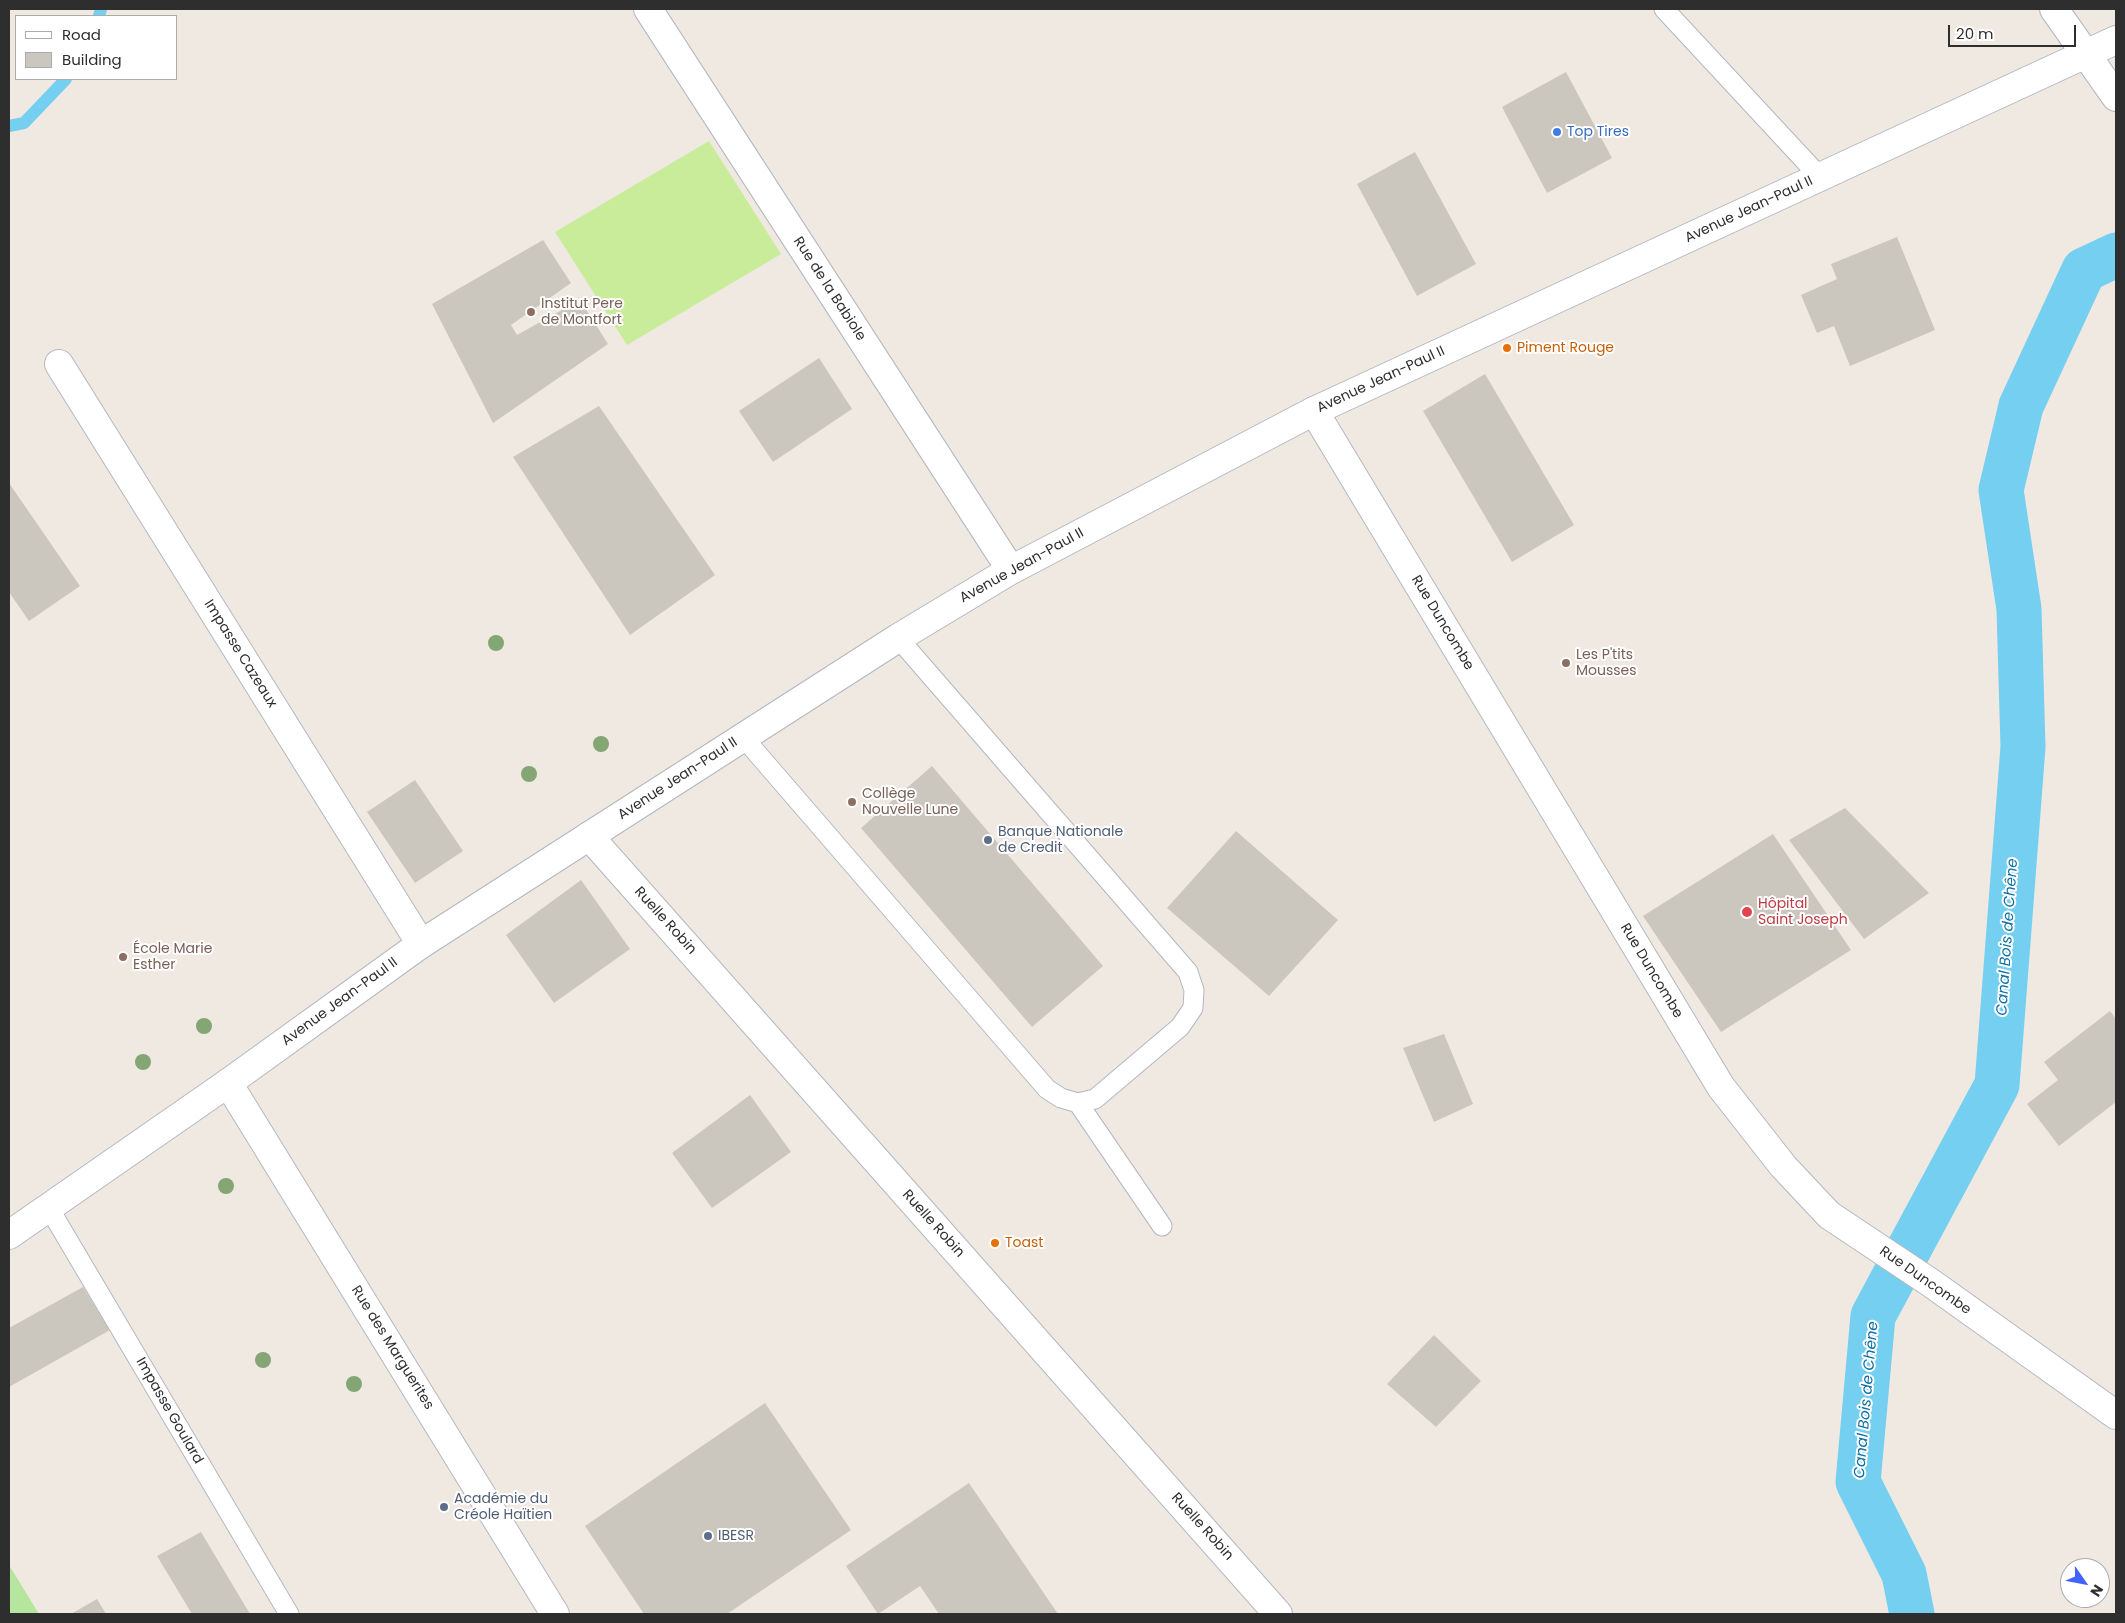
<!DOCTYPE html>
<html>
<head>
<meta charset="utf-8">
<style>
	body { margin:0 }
	#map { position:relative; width:2125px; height:1623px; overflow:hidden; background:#efe9e1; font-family:Poppins,sans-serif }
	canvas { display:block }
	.frame { position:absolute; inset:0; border:10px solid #2e2e2e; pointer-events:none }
	.legend { position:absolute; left:15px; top:15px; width:162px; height:65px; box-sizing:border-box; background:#fff; border:1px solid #ababab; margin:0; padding:6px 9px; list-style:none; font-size:15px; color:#2e2e2e }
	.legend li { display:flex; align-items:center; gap:10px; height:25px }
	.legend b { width:25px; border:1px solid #ababab }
	.north { position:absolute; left:2060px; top:1558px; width:50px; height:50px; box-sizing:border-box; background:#fff; border:1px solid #ababab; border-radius:50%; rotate:123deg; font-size:14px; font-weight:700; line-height:20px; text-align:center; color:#2e2e2e }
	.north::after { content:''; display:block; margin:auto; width:18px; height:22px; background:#4264fb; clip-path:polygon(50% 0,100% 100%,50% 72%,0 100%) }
	.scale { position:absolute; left:1948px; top:25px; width:128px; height:22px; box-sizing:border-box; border:2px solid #2e2e2e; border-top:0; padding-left:6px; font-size:15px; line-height:18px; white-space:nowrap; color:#2e2e2e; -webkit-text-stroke:4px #fff; paint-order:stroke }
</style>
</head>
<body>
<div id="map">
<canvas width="2125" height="1623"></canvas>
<div class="frame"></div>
<ul class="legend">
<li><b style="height:6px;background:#fff"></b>Road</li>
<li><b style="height:14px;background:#cbc7bf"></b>Building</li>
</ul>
<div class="north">N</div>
<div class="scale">20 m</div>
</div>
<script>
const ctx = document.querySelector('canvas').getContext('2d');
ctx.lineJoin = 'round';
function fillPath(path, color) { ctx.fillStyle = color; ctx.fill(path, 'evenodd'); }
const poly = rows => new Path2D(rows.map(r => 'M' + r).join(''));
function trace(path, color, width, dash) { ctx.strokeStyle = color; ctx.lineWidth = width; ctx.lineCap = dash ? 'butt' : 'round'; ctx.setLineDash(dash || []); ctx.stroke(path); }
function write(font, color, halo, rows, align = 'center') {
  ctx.font = font + ' Poppins,sans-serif'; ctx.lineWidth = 4; ctx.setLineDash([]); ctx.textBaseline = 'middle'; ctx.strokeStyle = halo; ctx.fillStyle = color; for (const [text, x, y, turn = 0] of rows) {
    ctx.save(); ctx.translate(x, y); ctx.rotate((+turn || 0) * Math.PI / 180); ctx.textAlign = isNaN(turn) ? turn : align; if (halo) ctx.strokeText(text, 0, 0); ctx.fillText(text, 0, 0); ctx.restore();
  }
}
const green = poly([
	[9,1565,39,1614,9,1614]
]);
const pitch = poly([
	[709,141,781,254,627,345,555,232]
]);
const stream = poly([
	[99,16,101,9],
	[9,126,24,123,66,79]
]);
const canal = poly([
	[1912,1614,1904,1574,1858,1482,1873,1316,1997,1085,2023,747,2019,609,2001,490,2021,406,2084,270,2116,255]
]);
const building = poly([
	[1566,72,1612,158,1547,193,1502,107],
	[1415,152,1476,264,1417,296,1357,184],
	[1897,237,1935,330,1850,366,1834,326,1817,333,1801,295,1837,279,1831,264],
	[543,240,571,283,511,325,517,335,580,300,608,344,493,423,432,304],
	[819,358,852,409,773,462,739,411],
	[1485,374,1574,525,1512,562,1423,411],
	[599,406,715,575,630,635,513,457],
	[9,483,80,586,29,621,9,592],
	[932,766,1103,966,1032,1027,861,828],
	[415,780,463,851,415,883,367,812],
	[1845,808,1929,893,1864,939,1789,840],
	[1236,831,1338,920,1269,996,1167,908],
	[1773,834,1851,950,1721,1032,1643,916],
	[581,880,630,949,554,1003,506,935],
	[2110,1011,2116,1019,2116,1102,2059,1146,2027,1104,2058,1080,2044,1062],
	[1444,1034,1473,1104,1434,1122,1403,1048],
	[750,1095,791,1152,712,1208,672,1153],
	[83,1287,110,1330,9,1387,9,1328],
	[1434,1335,1481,1381,1436,1427,1387,1384],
	[765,1403,851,1530,727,1614,644,1614,585,1526],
	[969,1483,1058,1614,939,1614,920,1586,878,1614,846,1566],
	[201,1532,250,1614,192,1614,157,1556],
	[97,1599,106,1614,71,1614]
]);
const service = poly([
	[1664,9,1820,177],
	[743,737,1047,1089,1061,1098,1078,1103,1095,1099,1180,1027,1193,1008,1194,990,1188,972,898,638],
	[1078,1103,1162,1226],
	[49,1208,289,1614]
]);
const minor = poly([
	[648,9,1011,570],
	[2054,9,2116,97],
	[59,364,421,944],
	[1314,411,1721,1087,1783,1166,1829,1215,1931,1283,2116,1415],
	[589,836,1278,1614],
	[228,1083,555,1614]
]);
const tertiary = poly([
	[9,1235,228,1083,421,944,898,638,1011,570,1314,411,2116,40]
]);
const trees = [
	[496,643],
	[601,744],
	[529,774],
	[204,1026],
	[143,1062],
	[226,1186],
	[263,1360],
	[354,1384]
];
const markers = [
	[1557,132,5,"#3f7fe0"],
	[531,312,5,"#8d6e63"],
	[1507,348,5,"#e8710a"],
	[1566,663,5,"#8d6e63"],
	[852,802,5,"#8d6e63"],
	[988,840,5,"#5c6f8a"],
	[1747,912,6,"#e0444e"],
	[123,957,5,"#8d6e63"],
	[995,1243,5,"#e8710a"],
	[444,1507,5,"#5c6f8a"],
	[708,1536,5,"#5c6f8a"]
];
const shopNames = [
	["Top Tires",1567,132]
];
const streetNames = [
	["Avenue Jean-Paul II",1749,210,-25],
	["Rue de la Babiole",829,289,57],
	["Avenue Jean-Paul II",1381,380,-25],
	["Avenue Jean-Paul II",1022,566,-29],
	["Rue Duncombe",1442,623,59],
	["Impasse Cazeaux",240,654,58],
	["Avenue Jean-Paul II",678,779,-33],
	["Ruelle Robin",665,921,48],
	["Rue Duncombe",1651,971,59],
	["Avenue Jean-Paul II",340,1002,-36],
	["Ruelle Robin",933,1224,48],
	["Rue Duncombe",1925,1281,35],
	["Rue des Marguerites",392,1348,58],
	["Impasse Goulard",169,1411,60],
	["Ruelle Robin",1202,1527,48]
];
const educationNames = [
	["Institut Pere",541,304],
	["de Montfort",541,320],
	["Les P'tits",1576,655],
	["Mousses",1576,671],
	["Collège",862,794],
	["Nouvelle Lune",862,810],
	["École Marie",133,949],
	["Esther",133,965]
];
const foodNames = [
	["Piment Rouge",1517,348],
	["Toast",1005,1243]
];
const serviceNames = [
	["Banque Nationale",998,832],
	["de Credit",998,848],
	["Académie du",454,1499],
	["Créole Haïtien",454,1515],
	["IBESR",718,1536]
];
const healthNames = [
	["Hôpital",1758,904],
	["Saint Joseph",1758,920]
];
const waterNames = [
	["Canal Bois de Chêne",2008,937,-86],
	["Canal Bois de Chêne",1867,1400,-85]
];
fillPath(green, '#b6e59e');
fillPath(pitch, '#c9ec9a');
trace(stream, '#75cff0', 12);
trace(canal, '#75cff0', 45);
fillPath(building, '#cbc7bf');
trace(service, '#b4b7c1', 21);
trace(minor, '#b4b7c1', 30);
trace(tertiary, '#b4b7c1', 30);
trace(service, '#fff', 19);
trace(minor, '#fff', 28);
trace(tertiary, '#fff', 28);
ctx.fillStyle = '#84a574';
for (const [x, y] of trees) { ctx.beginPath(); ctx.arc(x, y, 8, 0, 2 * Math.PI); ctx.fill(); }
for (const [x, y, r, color] of markers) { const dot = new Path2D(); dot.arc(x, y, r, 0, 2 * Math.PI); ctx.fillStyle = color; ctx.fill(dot); trace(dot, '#fff', 2); }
write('14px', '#366cbe', '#fff', shopNames, 'left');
write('14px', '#2e2e2e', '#fff', streetNames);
write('14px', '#785e54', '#fff', educationNames, 'left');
write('14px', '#c56008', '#fff', foodNames, 'left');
write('14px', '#4e5e75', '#fff', serviceNames, 'left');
write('14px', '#be3a42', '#fff', healthNames, 'left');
write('italic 15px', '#0d6fa3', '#fff', waterNames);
</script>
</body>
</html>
